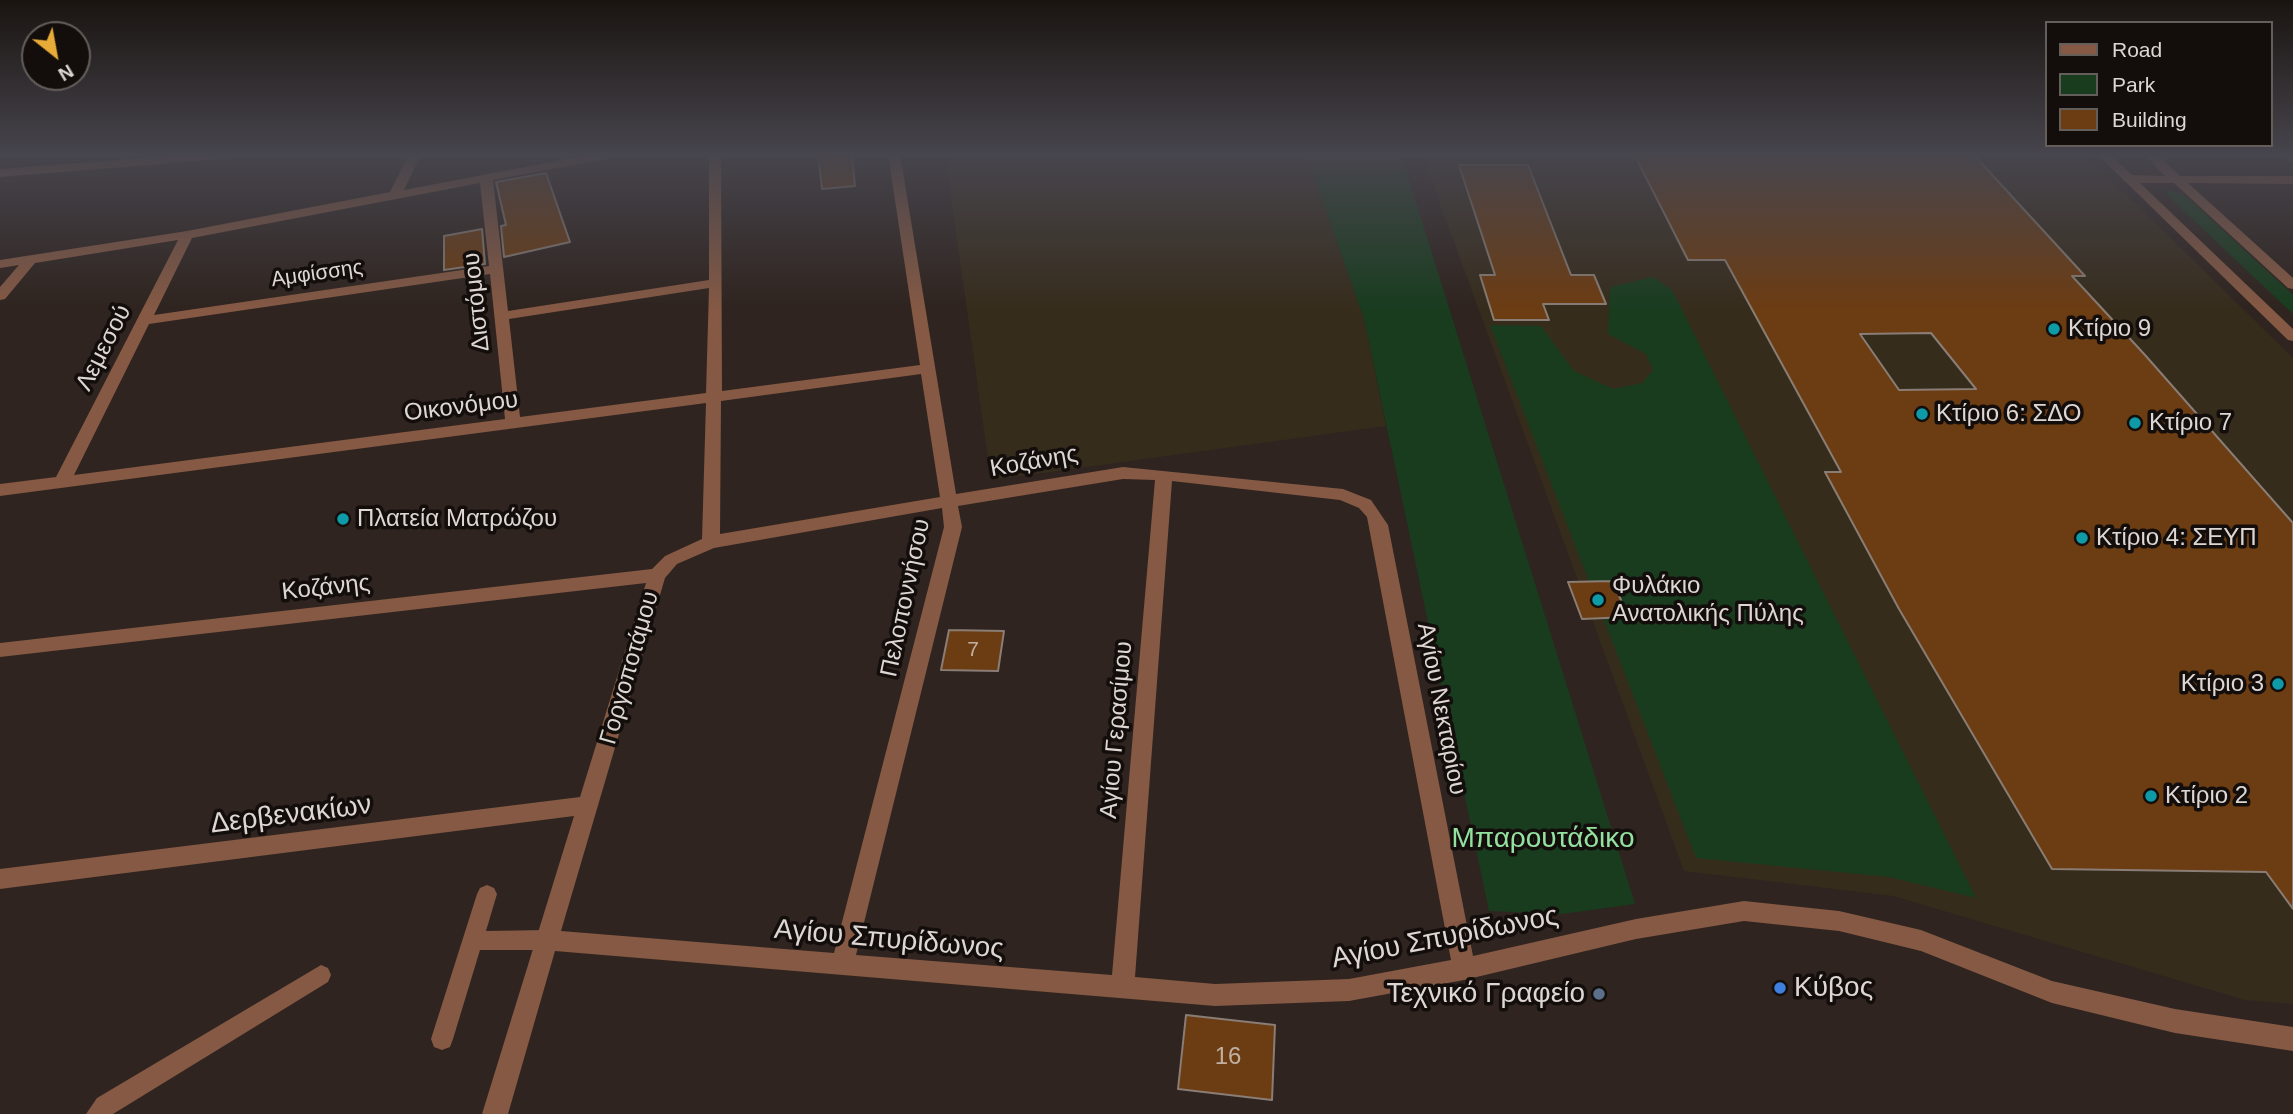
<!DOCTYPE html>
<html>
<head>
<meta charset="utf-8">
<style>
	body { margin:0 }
	#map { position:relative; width:2293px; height:1114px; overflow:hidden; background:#2f241f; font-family:Helvetica,sans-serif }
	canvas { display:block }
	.legend { position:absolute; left:2045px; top:21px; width:228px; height:126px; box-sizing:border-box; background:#130e0c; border:2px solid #645e5b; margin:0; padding:9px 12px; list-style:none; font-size:21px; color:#ddd6d2 }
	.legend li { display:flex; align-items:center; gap:14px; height:35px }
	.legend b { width:35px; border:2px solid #645e5b }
	.north { position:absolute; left:21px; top:21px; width:70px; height:70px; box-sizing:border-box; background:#130e0c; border:2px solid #645e5b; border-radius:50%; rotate:149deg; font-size:19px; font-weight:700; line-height:28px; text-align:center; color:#ddd6d2 }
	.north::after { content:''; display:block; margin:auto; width:24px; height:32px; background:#e9ab38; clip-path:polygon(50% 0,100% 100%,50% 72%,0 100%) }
</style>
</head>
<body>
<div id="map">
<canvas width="2293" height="1114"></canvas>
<ul class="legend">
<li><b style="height:9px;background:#855944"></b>Road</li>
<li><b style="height:19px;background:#193c1f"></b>Park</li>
<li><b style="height:19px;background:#6c3c12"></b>Building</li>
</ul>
<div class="north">N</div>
</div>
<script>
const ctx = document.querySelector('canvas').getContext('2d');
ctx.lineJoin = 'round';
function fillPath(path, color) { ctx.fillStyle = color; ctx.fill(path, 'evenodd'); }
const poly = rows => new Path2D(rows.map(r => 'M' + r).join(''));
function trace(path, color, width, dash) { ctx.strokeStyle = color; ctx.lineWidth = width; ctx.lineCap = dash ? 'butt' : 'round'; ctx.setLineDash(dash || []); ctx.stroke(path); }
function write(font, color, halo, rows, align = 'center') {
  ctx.font = font + ' Helvetica,sans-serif'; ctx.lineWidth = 7; ctx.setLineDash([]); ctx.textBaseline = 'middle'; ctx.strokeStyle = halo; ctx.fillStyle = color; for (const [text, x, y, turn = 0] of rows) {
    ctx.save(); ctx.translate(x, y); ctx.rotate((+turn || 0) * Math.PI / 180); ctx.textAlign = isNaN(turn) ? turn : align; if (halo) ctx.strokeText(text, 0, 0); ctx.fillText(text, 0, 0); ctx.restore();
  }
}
const education = poly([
	[945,154,1306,154,1364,319,1386,426,991,480],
	[1422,154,2085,154,2293,358,2293,1004,2245,1000,1893,896,1684,871]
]);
const green = poly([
	[1306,154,1401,154,1635,904,1562,914,1489,911,1364,319],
	[2167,190,2185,195,2293,295,2293,314,2167,195],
	[1653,277,1672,290,1976,898,1889,877,1696,858,1490,325,1541,326,1574,371,1613,389,1642,383,1653,370,1646,354,1608,334,1610,287]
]);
const building = poly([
	[818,154,852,154,855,186,822,189,818,154],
	[1634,154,1973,154,2085,276,2072,276,2145,355,2293,523,2293,909,2266,872,2052,869,1899,609,1825,472,1841,472,1725,260,1688,260,1634,154],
	[1931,333,1976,389,1899,390,1860,334,1931,333],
	[1459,165,1528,165,1571,275,1594,275,1606,304,1543,304,1549,320,1494,320,1480,275,1495,275,1459,165],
	[546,173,570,242,504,257,501,226,506,225,496,182,546,173],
	[482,229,485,264,444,270,444,236,482,229],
	[1613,581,1628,617,1582,619,1568,582,1613,581],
	[949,630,1004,631,998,671,941,670,949,630],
	[1186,1015,1275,1025,1272,1100,1178,1089,1186,1015]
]);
const service = poly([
	[487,885,494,888,497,894,486,931,547,930,554,933,557,940,554,947,547,950,480,950,453,1039,450,1047,442,1050,434,1047,431,1039,477,894,480,888,487,885],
	[321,965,328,968,331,975,328,982,113,1114,86,1114,97,1098,321,965]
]);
const minor = poly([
	[193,154,240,154,234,158,0,177,0,169,193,154],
	[409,154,421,154,404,190,593,154,617,154,611,158,493,180,508,311,709,280,709,154,721,154,722,391,920,365,888,154,900,154,956,494,1123,467,1343,489,1371,500,1388,525,1473,956,1636,919,1744,901,1839,911,1921,930,2052,981,2175,1009,2293,1027,2293,1051,2175,1033,2052,1003,1921,951,1839,931,1744,921,1636,939,1464,980,1349,1001,1215,1006,555,951,508,1114,482,1114,574,816,0,889,0,869,580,797,646,583,0,657,0,643,652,569,665,556,702,539,706,403,0,496,0,484,56,477,178,240,35,263,5,299,0,300,0,287,19,265,0,268,0,260,187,231,390,192,409,154],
	[480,183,489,266,154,315,192,238,480,183],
	[490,274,505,419,74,475,149,324,490,274],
	[709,288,706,393,520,417,509,319,709,288],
	[921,374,940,497,720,534,721,401,921,374],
	[1123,479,1155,480,1112,975,856,955,962,527,958,506,1123,479],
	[1172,481,1340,500,1359,508,1367,517,1451,960,1349,979,1215,984,1135,977,1172,481],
	[942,508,944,527,834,953,561,931,665,578,677,564,714,548,942,508],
	[2097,154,2110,154,2132,175,2165,176,2143,154,2156,154,2180,176,2293,176,2293,184,2188,183,2293,278,2293,289,2288,288,2174,183,2140,183,2293,329,2293,341,2288,340,2097,154],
	[2282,154,2293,154,2293,162,2289,161,2282,154]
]);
const markers = [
	[2054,329,7,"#0f9aa8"],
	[1922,414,7,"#0f9aa8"],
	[2135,423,7,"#0f9aa8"],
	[343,519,7,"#0f9aa8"],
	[2082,538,7,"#0f9aa8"],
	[1598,600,7,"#0f9aa8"],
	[2278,684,7,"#0f9aa8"],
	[2151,796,7,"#0f9aa8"],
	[1780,988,7,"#3f7fe0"],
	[1599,994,7,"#5c6f8a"]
];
const farStreetnames = [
	["Αμφίσσης",317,274,-8]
];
const numberNames = [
	["7",973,650]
];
const streetNames = [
	["Διστόμου",477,302,-96],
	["Λεμεσού",104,348,-63],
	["Οικονόμου",461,407,-7],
	["Κοζάνης",1034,462,-10],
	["Κοζάνης",326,588,-6],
	["Πελοποννήσου",906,598,-78],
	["Γοργοποτάμου",630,668,-74],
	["Αγίου Νεκταρίου",1441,709,79],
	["Αγίου Γερασίμου",1117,730,-85]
];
const poiNames = [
	["Κτίριο 9",2068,329],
	["Κτίριο 6: ΣΔΟ",1936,414],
	["Κτίριο 7",2149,423],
	["Πλατεία Ματρώζου",357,519],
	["Κτίριο 4: ΣΕΥΠ",2096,538],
	["Φυλάκιο",1612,586],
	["Ανατολικής Πύλης",1612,614],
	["Κτίριο 3",2264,684,"right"],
	["Κτίριο 2",2165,796]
];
const nearNumbernames = [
	["16",1228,1057]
];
const nearStreetnames = [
	["Δερβενακίων",291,815,-7],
	["Αγίου Σπυρίδωνος",1445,938,-11],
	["Αγίου Σπυρίδωνος",889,940,5]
];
const nearParknames = [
	["Μπαρουτάδικο",1543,839]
];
const nearPoinames = [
	["Κύβος",1794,988],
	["Τεχνικό Γραφείο",1585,994,"right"]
];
fillPath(education, '#362c1c');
fillPath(green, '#193c1f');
fillPath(building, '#6c3c12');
trace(building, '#897d75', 2);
fillPath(service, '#855944');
fillPath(minor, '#855944');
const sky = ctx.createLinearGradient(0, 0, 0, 310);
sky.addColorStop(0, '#1a1411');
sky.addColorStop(0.5, '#47454d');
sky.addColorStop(1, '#47454d00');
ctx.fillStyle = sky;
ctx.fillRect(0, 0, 2293, 310);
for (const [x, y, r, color] of markers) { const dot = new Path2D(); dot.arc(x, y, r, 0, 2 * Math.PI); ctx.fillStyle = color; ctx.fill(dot); trace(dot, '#130e0c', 2.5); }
write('21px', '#ddd6d2', '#130e0c', farStreetnames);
write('21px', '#c1b0a2', null, numberNames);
write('24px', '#ddd6d2', '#130e0c', streetNames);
write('24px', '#ddd6d2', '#130e0c', poiNames, 'left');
write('24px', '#c1b0a2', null, nearNumbernames);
write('28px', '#ddd6d2', '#130e0c', nearStreetnames);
write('28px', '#94e0a0', '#130e0c', nearParknames);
write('28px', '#ddd6d2', '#130e0c', nearPoinames, 'left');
</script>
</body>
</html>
